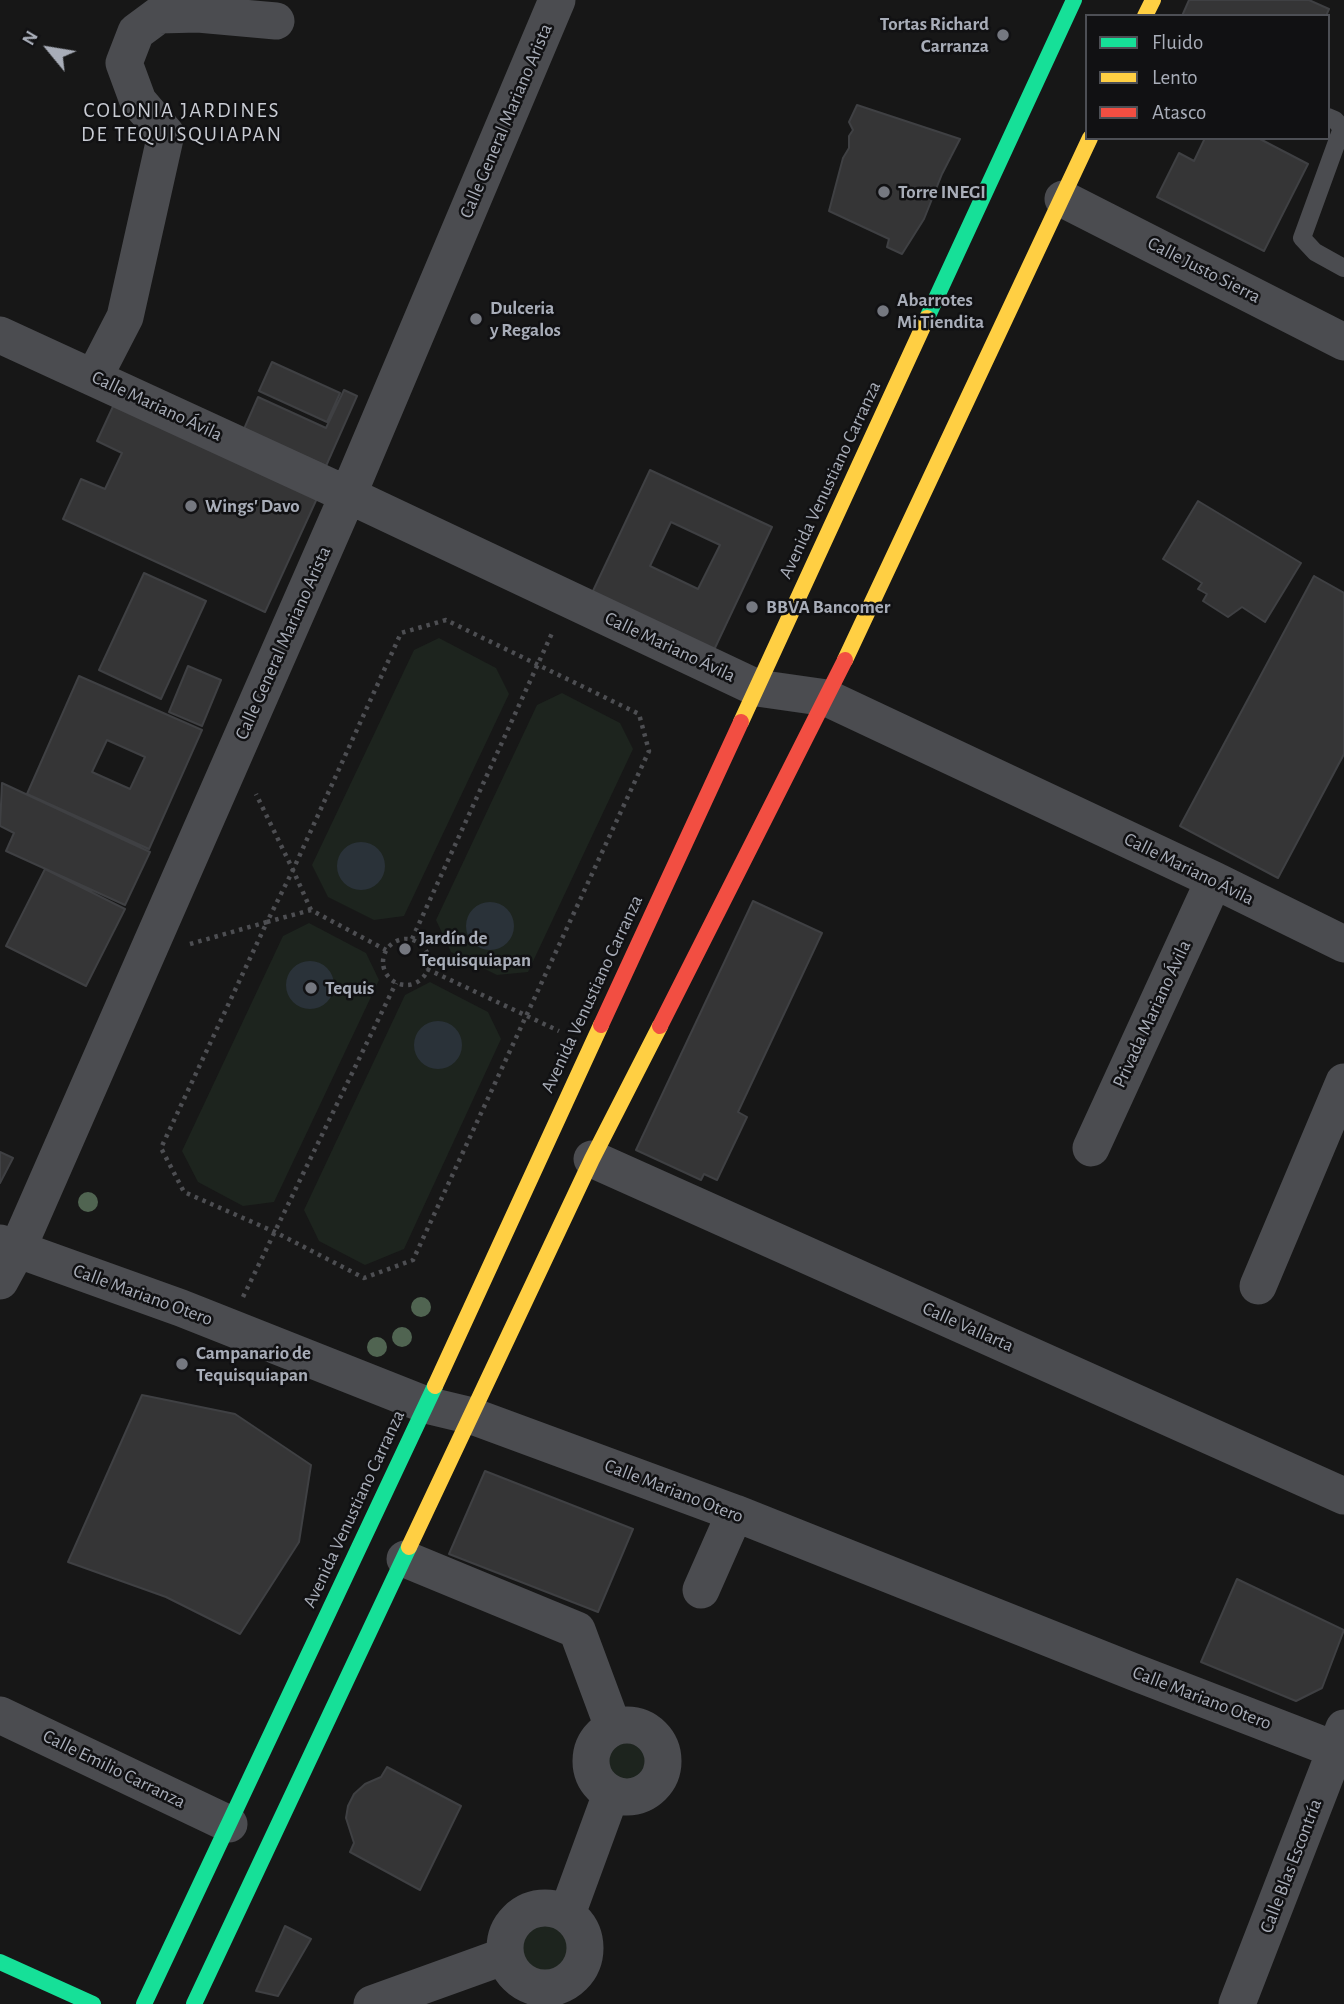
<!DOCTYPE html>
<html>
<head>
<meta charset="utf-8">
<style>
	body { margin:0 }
	#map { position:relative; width:1344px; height:2004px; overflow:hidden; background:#171717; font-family:"Alegreya Sans",sans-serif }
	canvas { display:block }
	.legend { position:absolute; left:1085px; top:14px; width:245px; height:126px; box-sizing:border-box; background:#111113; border:2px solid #4d4f55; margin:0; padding:9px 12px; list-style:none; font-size:21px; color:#a8adb8 }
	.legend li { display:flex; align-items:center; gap:14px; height:35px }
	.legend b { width:35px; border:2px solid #4d4f55 }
	.north { position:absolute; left:14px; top:14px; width:70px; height:70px; -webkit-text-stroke:5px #111113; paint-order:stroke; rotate:300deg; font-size:19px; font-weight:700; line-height:28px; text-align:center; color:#a8adb8 }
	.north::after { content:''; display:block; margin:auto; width:24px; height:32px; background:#a8adb8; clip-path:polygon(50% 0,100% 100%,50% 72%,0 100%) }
</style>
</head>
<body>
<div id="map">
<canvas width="1344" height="2004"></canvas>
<ul class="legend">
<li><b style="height:9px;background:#16e098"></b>Fluido</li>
<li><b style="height:9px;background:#ffcf43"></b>Lento</li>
<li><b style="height:9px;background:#f24e42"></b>Atasco</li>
</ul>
<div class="north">N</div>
</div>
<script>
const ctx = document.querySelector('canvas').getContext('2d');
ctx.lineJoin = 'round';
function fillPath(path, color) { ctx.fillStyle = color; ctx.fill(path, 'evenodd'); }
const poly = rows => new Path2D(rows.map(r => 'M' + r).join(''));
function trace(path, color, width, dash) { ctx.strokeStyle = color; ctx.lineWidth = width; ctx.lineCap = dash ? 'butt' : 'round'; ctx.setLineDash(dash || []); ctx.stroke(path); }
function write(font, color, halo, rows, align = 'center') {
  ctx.font = font + ' "Alegreya Sans",sans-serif'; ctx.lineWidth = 5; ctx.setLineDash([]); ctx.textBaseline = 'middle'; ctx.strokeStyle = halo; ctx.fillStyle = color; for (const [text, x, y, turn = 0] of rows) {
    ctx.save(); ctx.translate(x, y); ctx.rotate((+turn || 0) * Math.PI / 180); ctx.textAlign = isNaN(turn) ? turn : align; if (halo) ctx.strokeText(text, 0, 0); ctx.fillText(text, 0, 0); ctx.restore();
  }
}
const green = poly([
	[439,638,496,668,509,694,404,916,374,920,328,897,312,865,414,650],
	[562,693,620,723,633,749,528,972,497,975,451,952,436,920,537,705],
	[309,923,366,953,379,980,274,1202,243,1206,198,1182,182,1151,283,936],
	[430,982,488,1012,501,1039,404,1249,365,1265,319,1241,304,1210,405,995],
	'596 1761a30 30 0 1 1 60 0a30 30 0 1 1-60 0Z',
	'516 1947a31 31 0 1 1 62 0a31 31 0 1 1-62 0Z'
]);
const water = poly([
	'337 866a24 24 0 1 1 48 0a24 24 0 1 1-48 0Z',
	'466 926a24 24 0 1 1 48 0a24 24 0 1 1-48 0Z',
	'286 985a24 24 0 1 1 48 0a24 24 0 1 1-48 0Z',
	'414 1045a24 24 0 1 1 48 0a24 24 0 1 1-48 0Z'
]);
const building = poly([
	[1189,0,1309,0,1329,9,1326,16,1182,16,1189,0],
	[857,105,960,139,942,174,924,219,902,254,887,247,889,239,829,211,843,158,849,148,849,136,853,130,849,122,857,105],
	[1205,138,1258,138,1308,164,1264,251,1157,197,1179,153,1194,161,1205,138],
	[272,362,340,393,327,422,259,391,272,362],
	[344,390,357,396,326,466,244,429,258,397,326,428,344,390],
	[116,400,319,494,265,612,63,519,81,479,105,489,122,453,97,441,116,400],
	[650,470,772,527,714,650,592,593,650,470],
	[671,522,720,545,698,589,650,566,671,522],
	[1198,501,1301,563,1265,622,1242,607,1228,617,1203,601,1207,594,1198,589,1202,583,1163,559,1198,501],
	[144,573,206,601,161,699,99,670,144,573],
	[1314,576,1344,593,1344,754,1278,878,1180,826,1314,576],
	[188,666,221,680,202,726,169,712,188,666],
	[79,676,202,730,149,849,27,794,79,676],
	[107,740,145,757,130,789,92,772,107,740],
	[2,783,150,852,125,905,6,851,14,833,0,826,2,783],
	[45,869,125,909,86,986,6,946,45,869],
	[753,901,822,933,738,1112,747,1117,717,1180,704,1174,701,1180,636,1150,753,901],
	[0,1152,13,1158,0,1183,0,1152],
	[142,1395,235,1414,311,1465,299,1542,240,1634,166,1597,68,1562,142,1395],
	[485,1471,633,1529,598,1612,449,1554,485,1471],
	[1237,1579,1344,1630,1322,1688,1296,1701,1201,1662,1237,1579],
	[387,1767,461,1806,420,1890,350,1852,354,1843,346,1818,348,1806,354,1794,365,1784,381,1777,387,1767],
	[285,1926,311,1939,278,1996,256,1991,285,1926]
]);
const path = poly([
	[311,910,293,870,267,922,311,910,386,950],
	[412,939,553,631],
	'383 962a23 23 0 1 1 46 0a23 23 0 1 1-46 0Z',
	[190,944,267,922,161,1148,184,1192,275,1232,364,1278,413,1260,649,751,639,714,446,620,401,633,293,870,256,794],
	[427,969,559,1031],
	[243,1297,396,983]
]);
const lane = poly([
	[1328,117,1335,120,1342,128,1302,238,1315,252,1344,268]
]);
const street = poly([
	[1063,199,1344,342],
	[0,335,348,495,757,688,827,698,1214,880,1344,944],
	[94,377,125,317,166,134,138,101,124,63,136,32,159,15,198,14,276,21],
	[1091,1148,1214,880],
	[592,1159,1344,1496],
	[0,1243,181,1308,426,1405,472,1416,735,1513,1134,1672,1344,1753],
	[0,1281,17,1250,348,495,557,0],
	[1258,1286,1344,1082],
	[405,1559,577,1630,613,1727],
	[701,1590,735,1513],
	[0,1715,229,1824],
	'591 1761a36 36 0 1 1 72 0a36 36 0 1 1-72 0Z',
	'505 1948a40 40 0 1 1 80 0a40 40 0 1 1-80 0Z',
	[567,1914,611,1794],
	[372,2004,505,1956],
	[1237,2004,1344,1728]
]);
const fast = poly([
	[927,318,1074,0],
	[0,1962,93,2004],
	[144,2004,435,1386],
	[194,2004,409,1547]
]);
const slow = poly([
	[1145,16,1153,0],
	[845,660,1090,138],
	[741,722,927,318],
	[435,1386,601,1025],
	[409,1547,592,1159,660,1026]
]);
const jam = poly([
	[601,1025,741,722],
	[660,1026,845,660]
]);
const trees = [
	[88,1202],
	[421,1307],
	[402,1337],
	[377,1347]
];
const markers = [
	[1003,35,7,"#757880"],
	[884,192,7,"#757880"],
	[883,311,7,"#757880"],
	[476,319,7,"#757880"],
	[191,506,7,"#757880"],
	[752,607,7,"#757880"],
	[405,949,7,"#757880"],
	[311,988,7,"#757880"],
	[182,1364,7,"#757880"]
];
const poiNames = [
	["Tortas Richard",989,24,"right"],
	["Carranza",989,46,"right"],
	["Torre INEGI",898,192],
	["Abarrotes",897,300],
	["Mi Tiendita",897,322],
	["Dulceria",490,308],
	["y Regalos",490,330],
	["Wings' Davo",205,506],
	["BBVA Bancomer",766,607],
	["Jardín de",419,938],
	["Tequisquiapan",419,960],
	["Tequis",325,988],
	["Campanario de",196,1353],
	["Tequisquiapan",196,1375]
];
const streetNames = [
	["Calle General Mariano Arista",506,121,-67],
	["Calle Justo Sierra",1204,270,27],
	["Calle Mariano Ávila",157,406,25],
	["Avenida Venustiano Carranza",830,480,-65],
	["Calle General Mariano Arista",283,643,-66],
	["Calle Mariano Ávila",670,647,25],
	["Calle Mariano Ávila",1189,869,26],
	["Avenida Venustiano Carranza",592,994,-65],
	["Privada Mariano Ávila",1152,1014,-65],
	["Calle Mariano Otero",143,1295,20],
	["Calle Vallarta",968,1327,24],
	["Calle Mariano Otero",674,1491,21],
	["Avenida Venustiano Carranza",354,1509,-65],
	["Calle Mariano Otero",1202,1698,21],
	["Calle Emilio Carranza",114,1769,26],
	["Calle Blas Escontría",1291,1866,-69]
];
const neighbourhoodNames = [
	["COLONIA JARDINES",182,111],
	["DE TEQUISQUIAPAN",182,135]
];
fillPath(green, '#1d241e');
fillPath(water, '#2a3239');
fillPath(building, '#353536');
trace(building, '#3f4043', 2);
trace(path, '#4d4e52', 4.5, [3.5, 5]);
trace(lane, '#4b4c50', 18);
trace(street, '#4b4c50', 37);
trace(fast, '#16e098', 16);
trace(slow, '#ffcf43', 16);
trace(jam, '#f24e42', 16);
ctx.fillStyle = '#506451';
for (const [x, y] of trees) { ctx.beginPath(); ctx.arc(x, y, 10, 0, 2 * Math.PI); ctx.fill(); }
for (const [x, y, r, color] of markers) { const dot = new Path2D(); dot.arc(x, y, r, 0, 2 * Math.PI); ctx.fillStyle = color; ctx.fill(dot); trace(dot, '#111113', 2.5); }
write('bold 19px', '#a8adb8', '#111113', poiNames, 'left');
write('19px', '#a8adb8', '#111113', streetNames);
ctx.letterSpacing = '2px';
write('21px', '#c9ccd4', '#111113', neighbourhoodNames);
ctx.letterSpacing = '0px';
</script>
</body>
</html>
